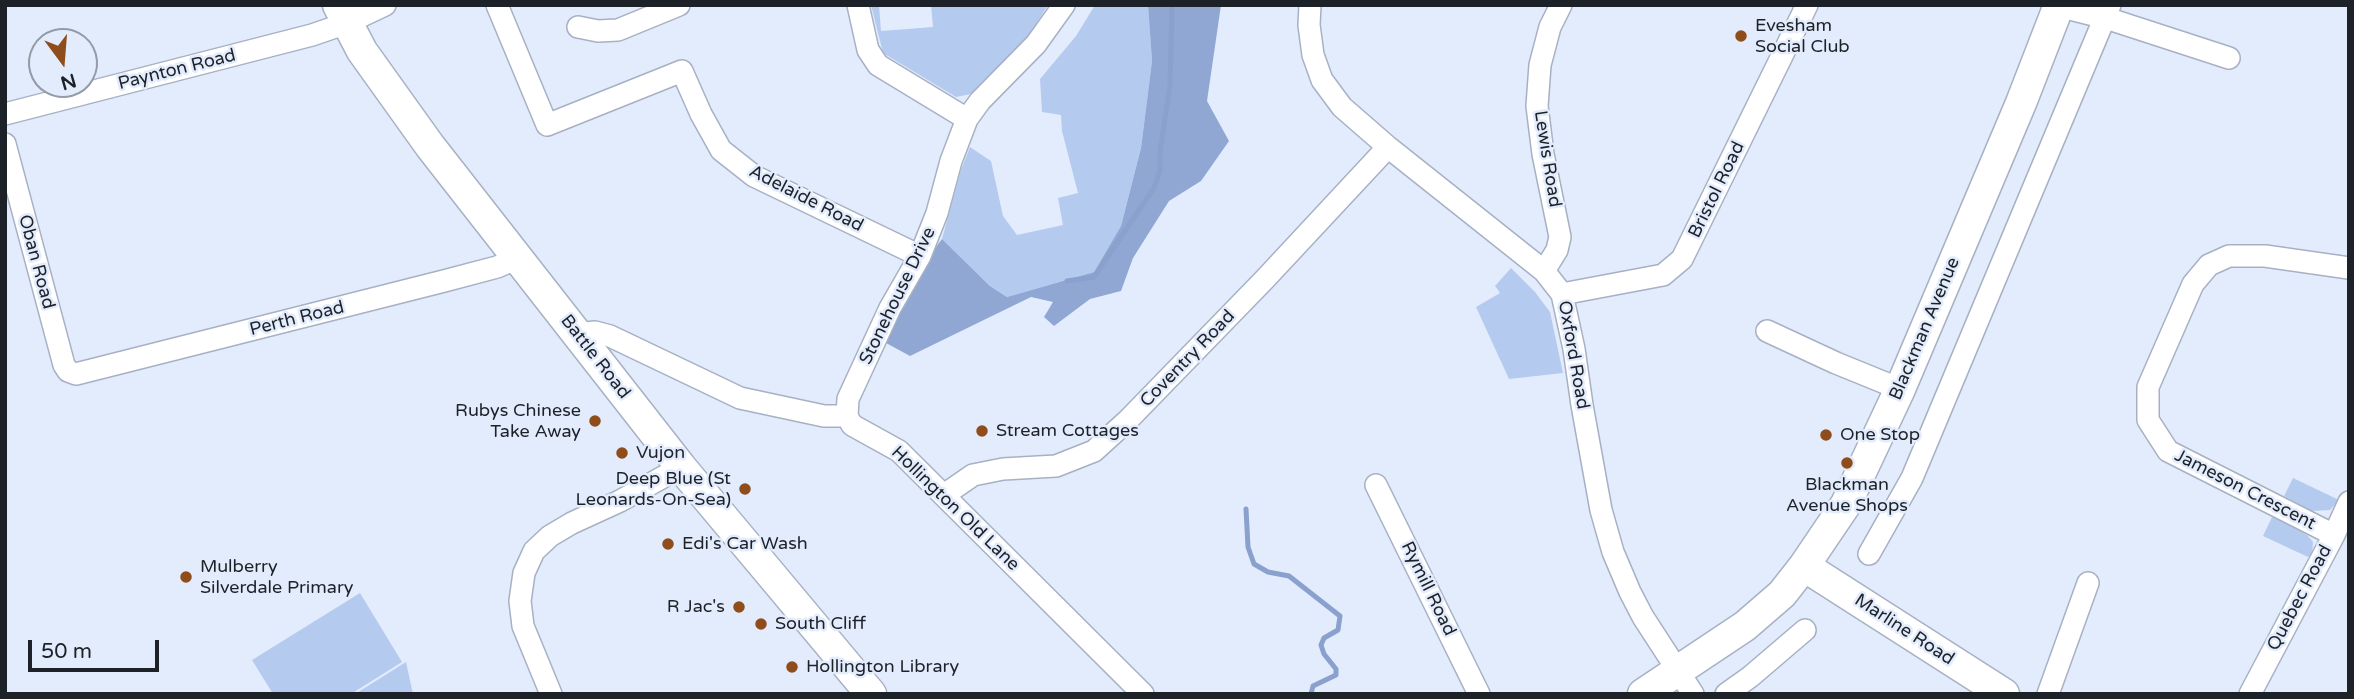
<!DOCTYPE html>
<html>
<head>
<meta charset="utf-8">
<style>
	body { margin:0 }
	#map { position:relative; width:2354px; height:699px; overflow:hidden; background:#e3ecfc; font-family:"Varela Round",sans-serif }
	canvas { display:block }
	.frame { position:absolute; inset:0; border:7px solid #1d2128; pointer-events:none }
	.north { position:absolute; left:28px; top:28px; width:70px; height:70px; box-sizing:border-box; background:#e3ecfc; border:2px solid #949ba7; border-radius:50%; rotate:164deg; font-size:19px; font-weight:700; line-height:28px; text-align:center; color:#1d2128 }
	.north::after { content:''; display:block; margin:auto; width:24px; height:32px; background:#8f4d1b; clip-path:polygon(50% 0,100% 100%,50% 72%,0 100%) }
	.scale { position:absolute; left:28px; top:640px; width:131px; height:32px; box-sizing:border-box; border:4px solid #1d2128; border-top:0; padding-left:9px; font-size:21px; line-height:24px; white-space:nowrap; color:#1d2128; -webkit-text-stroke:5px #e3ecfc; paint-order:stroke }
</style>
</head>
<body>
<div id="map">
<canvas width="2354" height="699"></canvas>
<div class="frame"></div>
<div class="north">N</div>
<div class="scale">50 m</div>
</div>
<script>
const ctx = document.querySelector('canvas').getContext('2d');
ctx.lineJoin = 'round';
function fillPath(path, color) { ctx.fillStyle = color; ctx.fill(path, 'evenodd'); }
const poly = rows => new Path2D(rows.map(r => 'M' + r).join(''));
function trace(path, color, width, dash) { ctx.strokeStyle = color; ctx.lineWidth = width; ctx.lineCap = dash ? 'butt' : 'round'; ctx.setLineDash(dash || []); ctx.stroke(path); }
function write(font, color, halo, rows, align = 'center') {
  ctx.font = font + ' "Varela Round",sans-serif'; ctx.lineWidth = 5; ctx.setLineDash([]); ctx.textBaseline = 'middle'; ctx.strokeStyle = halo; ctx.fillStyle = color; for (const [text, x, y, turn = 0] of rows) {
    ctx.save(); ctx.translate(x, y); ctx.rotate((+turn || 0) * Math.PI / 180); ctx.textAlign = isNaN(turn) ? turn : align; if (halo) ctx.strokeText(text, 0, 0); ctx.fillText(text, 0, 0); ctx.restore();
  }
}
const green = poly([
	[871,5,879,5,881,31,933,27,931,5,1048,5,1027,38,971,94,956,97,883,53],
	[1095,5,1148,5,1152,61,1141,148,1121,226,1094,272,1007,297,990,286,942,239,961,170,970,147,991,161,1003,216,1017,235,1063,225,1058,198,1078,193,1062,131,1061,115,1042,112,1040,79,1076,36],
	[1511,268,1535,292,1550,312,1563,373,1509,379,1476,307,1500,293,1495,286],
	[2293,478,2337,499,2338,501,2330,510,2312,511,2284,496],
	[2273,515,2307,535,2313,542,2312,555,2308,557,2263,536],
	[360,593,402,662,351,694,273,694,252,660],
	[406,662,413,694,355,694]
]);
const forest = poly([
	[1148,5,1221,5,1207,101,1229,141,1201,181,1169,201,1133,258,1121,291,1090,299,1054,326,1044,317,1053,302,1031,297,910,356,886,343,892,316,923,264,942,239,990,286,1007,297,1094,272,1121,226,1141,148,1152,61]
]);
const stream = poly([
	[1067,281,1094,277,1154,188,1160,171,1160,152,1170,85,1172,5],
	[1246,509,1248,547,1254,564,1268,572,1289,576,1340,616,1338,630,1324,638,1321,645,1324,654,1336,669,1336,675,1313,686,1311,694]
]);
const street = poly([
	[497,5,547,125,682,71,701,114,721,150,754,176,920,256],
	[858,5,868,50,878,65,967,119],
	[1064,5,1036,44,980,101,967,119,951,161,937,213,920,256,890,308,848,399,847,416,852,425,899,451,1143,694],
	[1310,5,1309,25,1313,55,1322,80,1342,107,1388,147,1544,271,1562,294,1574,349,1582,405,1601,510,1613,552,1630,592,1643,617,1693,694],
	[2058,6,2106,18,2229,58],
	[578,27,598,31,618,30,679,5],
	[5,114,312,35,347,23,385,5],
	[5,144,64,365,68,371,76,374,444,281,497,267,518,258],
	[1544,271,1557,250,1560,237,1543,154,1537,106,1540,65,1550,27,1561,5],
	[1562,294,1663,275,1682,259,1807,5],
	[1767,331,1836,363,1900,389],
	[577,334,595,332,610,336,740,398,824,416,847,416],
	[1376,485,1479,694],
	[944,495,973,475,1003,469,1056,466,1094,451,1127,421,1265,279,1388,147],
	[2334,535,2168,451,2148,420,2148,387,2193,284,2209,265,2229,256,2265,256,2349,268],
	[1869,554,1912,478,2110,5],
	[551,694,523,626,520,601,524,573,534,551,550,536,572,523,620,501,681,467],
	[1726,694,1750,677,1805,630],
	[2048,694,2088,583],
	[2250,694,2334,535,2349,502]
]);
const secondary = poly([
	[338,5,362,51,430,146,681,467,871,694],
	[1804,566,2004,694],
	[1643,694,1745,626,1782,594,1804,566,1846,504,1900,389,2021,103,2059,5]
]);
const markers = [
	[1741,36,7,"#8f4d1b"],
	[595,421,7,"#8f4d1b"],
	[982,431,7,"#8f4d1b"],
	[1826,435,7,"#8f4d1b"],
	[622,453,7,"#8f4d1b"],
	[1847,463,7,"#8f4d1b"],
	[745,489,7,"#8f4d1b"],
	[668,544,7,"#8f4d1b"],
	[186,577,7,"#8f4d1b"],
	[739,607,7,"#8f4d1b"],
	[761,624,7,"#8f4d1b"],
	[792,667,7,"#8f4d1b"]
];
const poiNames = [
	["Evesham",1755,26],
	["Social Club",1755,47],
	["Rubys Chinese",581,411,"right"],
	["Take Away",581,432,"right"],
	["Stream Cottages",996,431],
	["One Stop",1840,435],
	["Vujon",636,453],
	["Deep Blue (St",731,479,"right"],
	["Leonards-On-Sea)",731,500,"right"],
	["Blackman",1847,485,"center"],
	["Avenue Shops",1847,506,"center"],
	["Edi's Car Wash",682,544],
	["Mulberry",200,567],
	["Silverdale Primary",200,588],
	["R Jac's",725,607,"right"],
	["South Cliff",775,624],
	["Hollington Library",806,667]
];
const streetNames = [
	["Paynton Road",177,70,-14],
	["Lewis Road",1547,159,81],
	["Bristol Road",1717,190,-64],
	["Adelaide Road",806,199,27],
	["Oban Road",36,262,75],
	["Stonehouse Drive",898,296,-64],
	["Perth Road",297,319,-14],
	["Blackman Avenue",1925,329,-67],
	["Oxford Road",1573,355,80],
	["Battle Road",595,357,52],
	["Coventry Road",1188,359,-46],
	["Jameson Crescent",2245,490,27],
	["Hollington Old Lane",955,509,44],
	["Rymill Road",1428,589,64],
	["Quebec Road",2300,598,-62],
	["Marline Road",1904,630,33]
];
fillPath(green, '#b5caef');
fillPath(forest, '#90a7d4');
trace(stream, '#8aa1cd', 5);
trace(street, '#a7b1c4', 24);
trace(secondary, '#a7b1c4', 33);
trace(street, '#fff', 21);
trace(secondary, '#fff', 30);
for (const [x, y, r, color] of markers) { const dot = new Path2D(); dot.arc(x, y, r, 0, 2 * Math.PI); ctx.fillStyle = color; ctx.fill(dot); trace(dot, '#e3ecfc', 2.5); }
write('18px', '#1d2128', '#e3ecfc', poiNames, 'left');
write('18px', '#1d2128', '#e3ecfc', streetNames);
</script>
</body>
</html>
